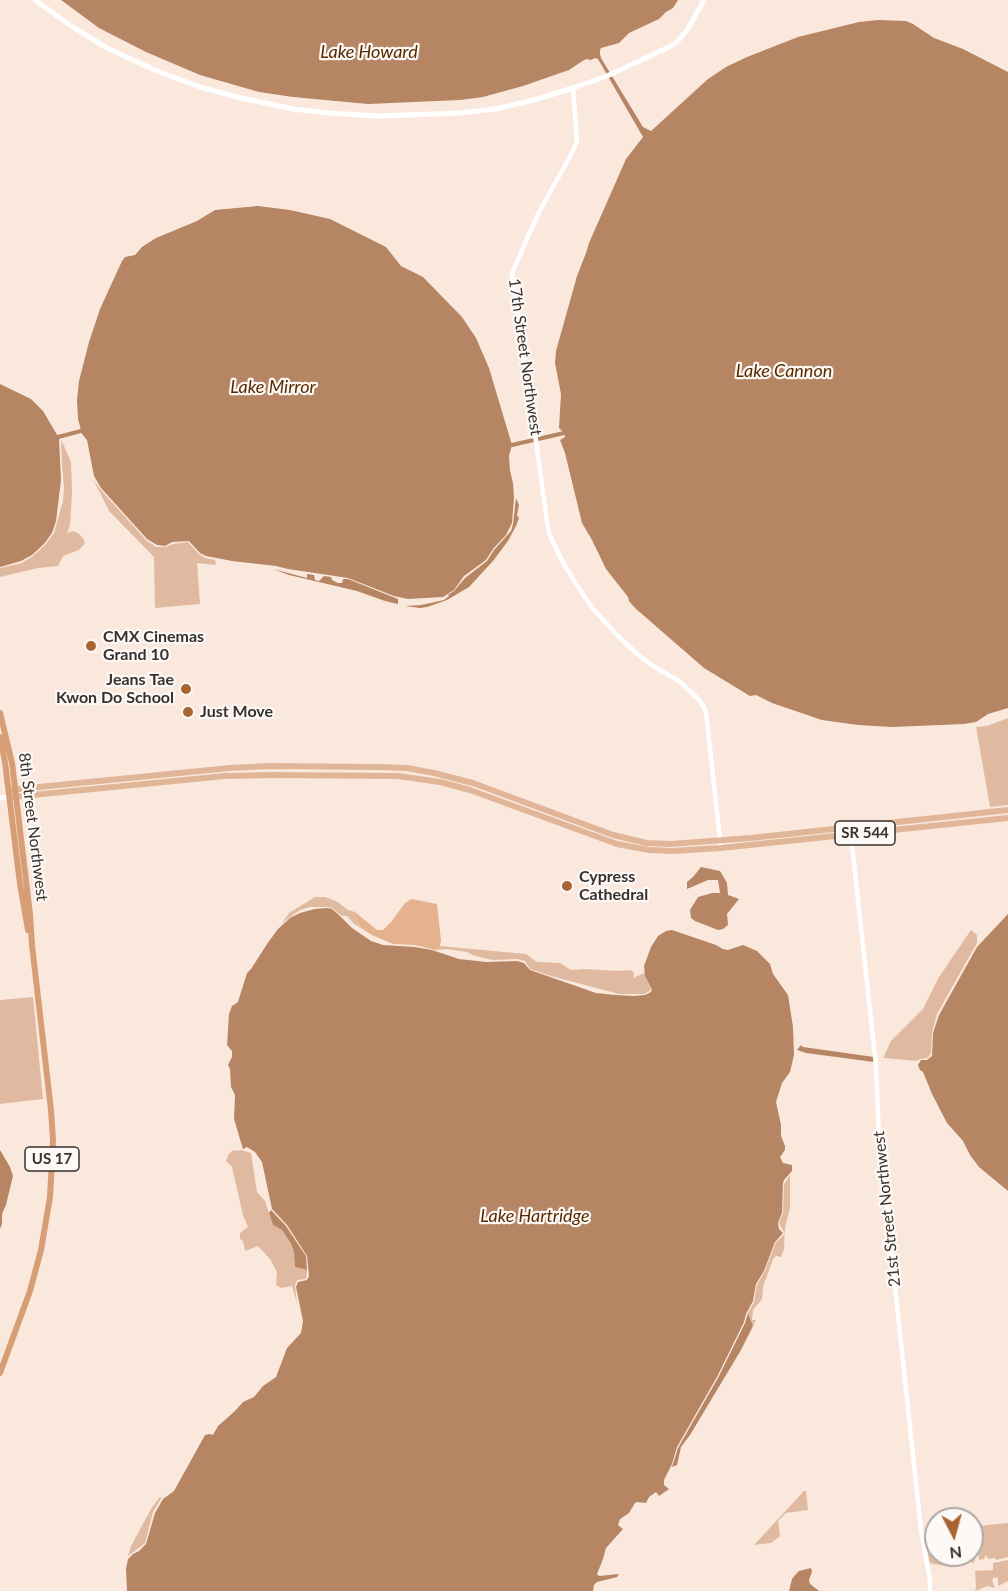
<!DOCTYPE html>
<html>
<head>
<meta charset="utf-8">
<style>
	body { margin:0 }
	#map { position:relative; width:1008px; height:1591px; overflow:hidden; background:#fbe8dd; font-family:Lato,sans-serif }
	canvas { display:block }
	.north { position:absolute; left:924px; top:1507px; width:60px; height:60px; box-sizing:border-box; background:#fcf9f6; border:2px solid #aea9a6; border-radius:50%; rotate:174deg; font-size:16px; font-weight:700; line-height:24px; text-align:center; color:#38312d }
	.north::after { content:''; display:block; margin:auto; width:21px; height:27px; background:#a86532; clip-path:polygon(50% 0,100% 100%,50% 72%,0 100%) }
</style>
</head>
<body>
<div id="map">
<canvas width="1008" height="1591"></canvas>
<div class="north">N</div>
</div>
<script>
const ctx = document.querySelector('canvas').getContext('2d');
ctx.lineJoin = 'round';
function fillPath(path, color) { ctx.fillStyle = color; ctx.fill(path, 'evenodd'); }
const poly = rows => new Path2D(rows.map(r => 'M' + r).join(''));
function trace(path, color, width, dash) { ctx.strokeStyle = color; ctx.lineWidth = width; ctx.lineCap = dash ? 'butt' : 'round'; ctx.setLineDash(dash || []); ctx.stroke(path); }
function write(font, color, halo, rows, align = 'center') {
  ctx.font = font + ' Lato,sans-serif'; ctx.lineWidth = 4.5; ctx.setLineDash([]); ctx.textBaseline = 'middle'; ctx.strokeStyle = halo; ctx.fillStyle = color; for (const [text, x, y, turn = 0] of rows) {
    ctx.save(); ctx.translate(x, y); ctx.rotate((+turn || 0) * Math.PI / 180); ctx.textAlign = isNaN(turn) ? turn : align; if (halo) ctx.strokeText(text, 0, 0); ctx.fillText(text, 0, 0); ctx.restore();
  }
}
const green = poly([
	[61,439,71,462,72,492,70,525,67,533,73,531,78,533,83,538,85,543,79,550,63,556,58,566,38,568,0,577,0,568,22,563,33,556,45,545,54,533,63,501,64,488,62,464],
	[93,479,100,489,146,540,156,547,165,547,173,544,188,542,199,554,205,558,215,560,216,565,197,563,200,604,155,608,154,557,109,511],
	[1008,718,1008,805,990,807,976,727,987,726],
	[315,897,325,897,336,901,348,910,355,912,356,918,361,928,354,924,347,916,342,916,332,908,327,907,310,907,300,910,282,923,289,913],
	[971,930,977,935,977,943,937,1014,932,1033,931,1054,927,1058,920,1059,917,1061,883,1058,891,1041,923,1009,939,977],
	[440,946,526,954,537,962,560,963,571,970,585,969,617,971,631,970,634,973,633,978,644,973,651,990,644,994,619,994,551,976,530,969,525,961,517,959,493,960,475,956,467,952,446,949,436,950],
	[33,997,43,1099,0,1104,0,1000],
	[235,1150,238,1151,241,1150,251,1153,257,1192,265,1201,273,1225,282,1230,291,1244,294,1252,295,1267,307,1270,306,1279,297,1280,295,1286,297,1304,292,1286,281,1288,276,1285,277,1272,270,1259,258,1246,245,1251,243,1241,240,1239,240,1233,248,1227,243,1215,232,1167,226,1161,228,1155,232,1151],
	[790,1175,790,1208,785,1227,784,1249,781,1257,776,1256,773,1259,763,1287,762,1299,753,1310,752,1320,756,1320,753,1326,748,1313,754,1302,757,1285,765,1271,776,1242,785,1234,779,1223,783,1213,784,1184],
	[804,1491,806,1491,808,1510,786,1513,778,1521,780,1536,771,1543,754,1545],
	[162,1497,153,1512,145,1543,128,1556,131,1546,151,1509,159,1498],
	[1008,1523,1008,1557,996,1560,995,1558,988,1559,986,1555,984,1559,979,1560,976,1528,978,1526],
	[936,1530,936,1555,972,1555,972,1537,975,1560,973,1564,972,1562,955,1564,955,1567,949,1567,930,1563,929,1560,924,1534,927,1531],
	[1008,1560,1008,1581,998,1586,998,1578,994,1577,992,1580,995,1588,987,1586,975,1591,976,1586,975,1571,993,1570,993,1563]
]);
const forest = poly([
	[411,899,437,904,441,940,440,946,436,950,415,945,393,944,372,935,361,928,356,918,355,912,377,930,383,930,391,922,405,903]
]);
const water = poly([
	[61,0,678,0,673,8,666,12,659,19,629,33,619,43,601,48,600,50,600,54,601,58,643,127,651,131,708,79,726,67,747,57,798,37,859,22,878,20,906,21,913,24,934,38,963,49,1008,72,1008,708,988,714,976,722,964,724,892,727,858,725,822,720,772,703,756,695,750,696,704,668,635,608,629,601,628,597,606,569,592,540,582,523,565,453,560,440,565,437,564,433,559,428,561,394,555,363,556,351,577,276,586,253,589,243,626,159,643,137,598,59,595,58,591,60,587,59,584,60,569,70,523,86,483,97,460,100,368,104,293,97,259,92,200,75,146,52,99,28],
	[258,206,290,210,330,219,386,247,401,266,423,277,462,317,476,338,489,368,512,445,509,456,510,471,513,483,514,498,512,523,506,535,493,549,486,560,464,576,454,590,443,597,408,599,394,596,348,578,288,569,276,566,232,561,206,556,200,553,189,541,172,542,165,546,157,545,147,539,101,488,94,476,87,440,82,434,78,419,77,400,79,381,89,342,100,309,122,261,125,257,135,255,142,247,156,238,197,221,215,210],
	[0,384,31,399,43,411,59,438,61,480,56,521,52,533,44,544,32,555,21,561,0,567],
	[516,498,519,505,517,515,519,518,516,526,508,541,493,561,469,587,447,600,427,607,420,608,405,606,421,605,444,600,449,596,448,595,454,591,465,578,487,561,494,550,511,531,513,524],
	[273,569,307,578,307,574,314,575,315,580,319,581,324,576,331,577,332,580,338,583,342,583,343,579,348,579,398,599,398,604,402,605,385,601,357,591,289,575],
	[701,867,720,871,727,883,728,895,739,899,727,914,728,925,723,929,718,930,695,921,691,918,690,910,698,897,712,893,720,893,718,880,708,880,687,889,687,882,693,877],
	[327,908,332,909,338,914,352,928,371,941,383,945,415,947,432,950,459,959,486,962,517,961,524,963,530,970,596,993,615,995,634,996,645,995,651,992,652,990,645,976,644,966,651,947,658,936,666,931,672,930,716,945,723,949,728,950,743,945,757,951,770,964,773,974,788,995,793,1027,794,1055,790,1072,782,1083,776,1102,781,1125,781,1136,785,1146,785,1150,780,1157,783,1163,792,1165,792,1171,784,1180,783,1183,782,1213,778,1223,779,1229,783,1233,775,1242,764,1271,756,1284,753,1301,746,1314,744,1322,718,1375,677,1447,672,1464,664,1480,664,1485,669,1489,659,1496,656,1492,649,1497,646,1503,637,1502,635,1503,629,1513,620,1519,618,1525,623,1529,606,1548,603,1559,597,1574,599,1576,619,1574,617,1577,597,1582,594,1585,593,1591,127,1591,126,1569,128,1559,133,1554,139,1551,146,1544,155,1513,163,1499,174,1491,205,1435,210,1434,213,1435,218,1426,235,1411,243,1402,254,1397,263,1386,276,1377,287,1348,301,1333,303,1321,296,1287,298,1282,307,1280,309,1276,307,1256,287,1225,272,1209,262,1162,255,1152,247,1147,243,1149,234,1119,235,1095,231,1087,230,1069,228,1065,232,1057,232,1051,227,1045,229,1014,232,1006,238,1002,247,973,251,969,267,944,278,929,290,918,300,913,315,909],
	[1008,914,1008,1191,979,1167,970,1155,963,1141,947,1123,932,1094,923,1072,920,1070,918,1065,921,1060,927,1060,932,1056,933,1033,939,1015,977,947],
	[801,1045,803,1047,874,1057,874,1062,806,1053,797,1050],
	[0,1150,10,1167,13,1176,6,1205,2,1214,2,1224,0,1229],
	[271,1210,286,1226,306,1256,307,1270,295,1267,294,1252,291,1244,282,1230,273,1225,269,1213],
	[748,1313,753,1326,741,1350,690,1435,681,1447,677,1465,672,1467,678,1448,719,1376,745,1323],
	[811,1568,812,1572,809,1580,810,1584,819,1591,789,1591,792,1579,796,1574,799,1571]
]);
const canal = poly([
	[58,437,81,431],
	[512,445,564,433]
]);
const tertiary = poly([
	[573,88,577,141,573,151,539,212,512,273,522,335,528,394,536,441,547,522,549,533,560,557,576,584,593,609,621,639,642,658,653,666,679,681,697,698,704,707,706,712,721,848],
	[850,827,876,1065,879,1137,921,1530,930,1580,930,1591]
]);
const secondary = poly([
	[35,0,71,26,107,48,157,71,200,87,237,97,293,109,329,113,378,116,461,113,495,109,534,100,573,88,607,76,669,47,677,42,688,29,704,0],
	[0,798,10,797]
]);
const primary = poly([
	[9,790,230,768,269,766,378,767,407,768,434,773,473,783,613,835,647,843,671,844,751,838,1008,810],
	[12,797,225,776,273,775,398,776,440,782,470,790,617,844,649,850,672,851,721,848,1008,818]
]);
const trunk = poly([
	[0,713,12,763,30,914,32,945,51,1110,53,1140,50,1197,41,1250,30,1291,0,1373],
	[0,737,5,762,20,884,28,930]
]);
const markers = [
	[91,646,6,"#a86532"],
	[186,689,6,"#a86532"],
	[188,712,6,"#a86532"],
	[567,886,6,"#a86532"]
];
const shields = [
	[865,833,60],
	[52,1159,54]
];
const shieldNames = [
	["SR 544",865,833],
	["US 17",52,1159]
];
const streetNames = [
	["17th Street Northwest",525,357,82],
	["8th Street Northwest",33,827,83],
	["21st Street Northwest",887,1209,-96]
];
const poiNames = [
	["CMX Cinemas",103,637],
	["Grand 10",103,655],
	["Jeans Tae",174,680,"right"],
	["Kwon Do School",174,698,"right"],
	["Just Move",200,712],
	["Cypress",579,877],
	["Cathedral",579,895]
];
const waterNames = [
	["Lake Howard",369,52],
	["Lake Cannon",784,371],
	["Lake Mirror",273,387],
	["Lake Hartridge",535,1216]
];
fillPath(green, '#dfbaa1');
fillPath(forest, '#e5b28f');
fillPath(water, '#b58564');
trace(canal, '#b58564', 4);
trace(tertiary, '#fff', 4.5);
trace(secondary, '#fff', 5);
trace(primary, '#e1b698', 6);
trace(trunk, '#d79e76', 6);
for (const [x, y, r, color] of markers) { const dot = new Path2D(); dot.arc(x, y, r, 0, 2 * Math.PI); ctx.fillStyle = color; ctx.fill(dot); trace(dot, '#fcf9f6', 2); }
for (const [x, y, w] of shields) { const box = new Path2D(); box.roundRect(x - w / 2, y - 12, w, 24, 4.5); ctx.fillStyle = '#fcf9f6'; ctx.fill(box); trace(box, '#38312d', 1.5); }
write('bold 15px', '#38312d', null, shieldNames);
write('16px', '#38312d', '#fcf9f6', streetNames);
write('bold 16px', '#38312d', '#fcf9f6', poiNames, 'left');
write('italic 18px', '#592a00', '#fcf9f6', waterNames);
</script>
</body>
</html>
